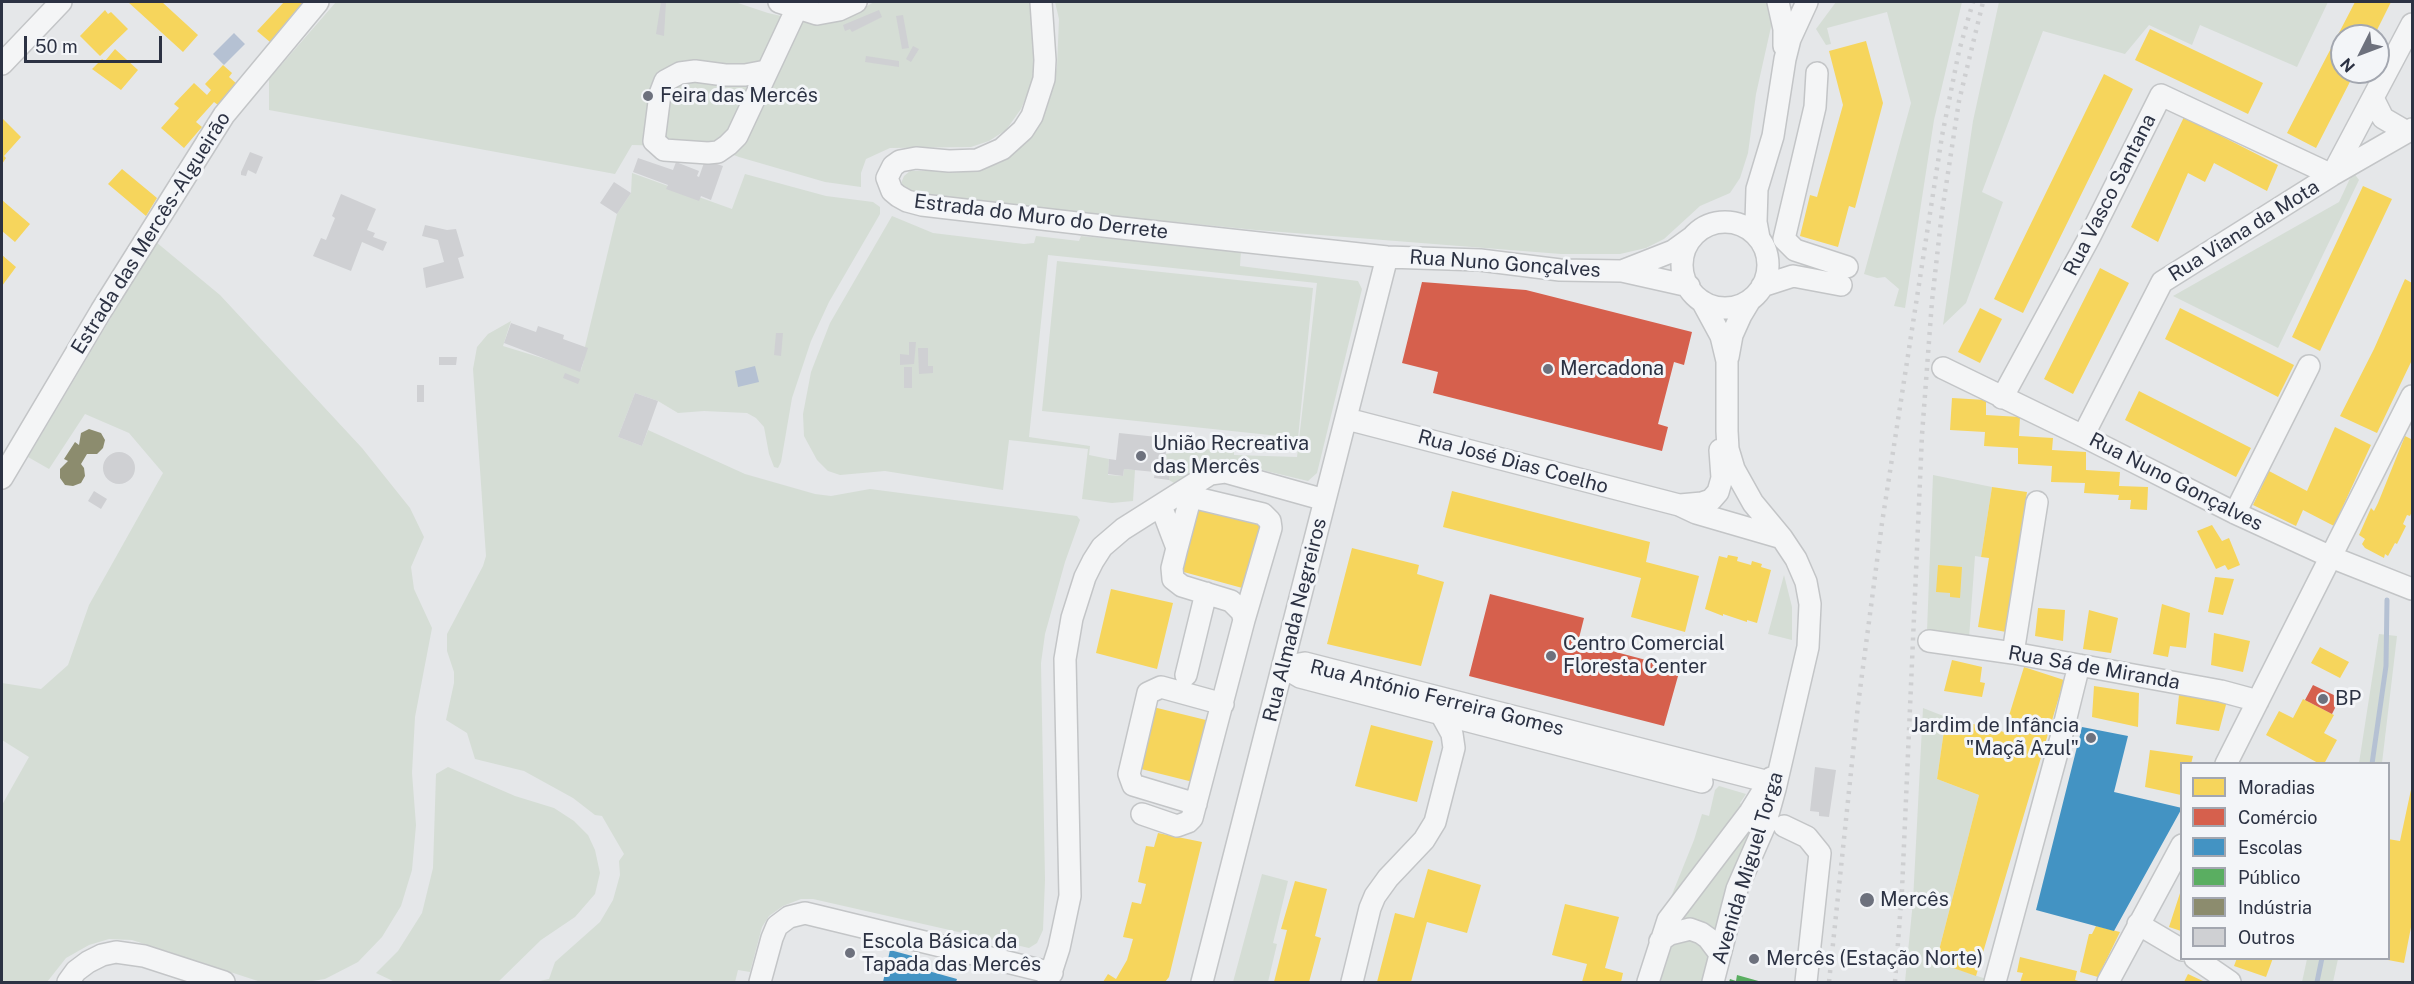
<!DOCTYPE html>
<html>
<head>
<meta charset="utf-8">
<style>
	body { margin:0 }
	#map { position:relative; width:2414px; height:984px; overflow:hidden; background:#e5e7e9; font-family:"Public Sans",sans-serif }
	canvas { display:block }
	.frame { position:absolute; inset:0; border:3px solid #2c3243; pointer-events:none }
	.legend { position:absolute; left:2180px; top:762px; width:210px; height:198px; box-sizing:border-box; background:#f3f5f8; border:2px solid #a3a7b0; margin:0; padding:8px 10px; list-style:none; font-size:18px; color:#2c3243 }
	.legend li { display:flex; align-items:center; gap:12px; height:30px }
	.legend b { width:30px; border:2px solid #a3a7b0 }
	.north { position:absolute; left:2330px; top:24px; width:60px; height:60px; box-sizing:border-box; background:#f3f5f8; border:2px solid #a3a7b0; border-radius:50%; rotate:228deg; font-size:16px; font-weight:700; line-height:24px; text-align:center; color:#2c3243 }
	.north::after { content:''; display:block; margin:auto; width:21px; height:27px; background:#6d717d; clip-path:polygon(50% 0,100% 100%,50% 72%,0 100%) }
	.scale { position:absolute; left:24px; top:36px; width:138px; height:27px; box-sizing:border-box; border:3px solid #2c3243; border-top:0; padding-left:8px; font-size:18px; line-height:21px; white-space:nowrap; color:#2c3243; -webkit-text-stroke:4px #f3f5f8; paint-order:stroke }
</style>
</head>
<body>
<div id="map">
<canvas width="2414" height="984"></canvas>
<div class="frame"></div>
<ul class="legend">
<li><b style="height:16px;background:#f6d55c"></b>Moradias</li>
<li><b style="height:16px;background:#d6604d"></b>Comércio</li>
<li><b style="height:16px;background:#4393c3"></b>Escolas</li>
<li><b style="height:16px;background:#5aae61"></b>Público</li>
<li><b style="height:16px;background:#8c8c6e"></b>Indústria</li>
<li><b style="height:16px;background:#cfd0d3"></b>Outros</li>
</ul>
<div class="north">N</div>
<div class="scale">50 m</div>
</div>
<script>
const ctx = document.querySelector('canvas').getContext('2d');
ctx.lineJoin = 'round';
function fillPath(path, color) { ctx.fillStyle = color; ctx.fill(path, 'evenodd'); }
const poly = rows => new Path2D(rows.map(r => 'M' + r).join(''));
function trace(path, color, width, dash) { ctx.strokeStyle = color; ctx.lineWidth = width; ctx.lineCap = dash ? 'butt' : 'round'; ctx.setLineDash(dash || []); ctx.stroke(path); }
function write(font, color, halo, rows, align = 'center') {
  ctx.font = font + ' "Public Sans",sans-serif'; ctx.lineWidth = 6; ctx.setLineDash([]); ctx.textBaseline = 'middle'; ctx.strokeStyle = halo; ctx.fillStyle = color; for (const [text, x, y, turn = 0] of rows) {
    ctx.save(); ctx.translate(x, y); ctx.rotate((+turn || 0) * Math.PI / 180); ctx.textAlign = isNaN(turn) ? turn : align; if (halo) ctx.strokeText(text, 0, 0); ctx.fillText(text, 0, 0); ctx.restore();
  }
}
const green = poly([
	[336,2,735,2,768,13,816,24,845,19,874,2,1030,2,1034,21,1035,51,1032,83,1021,109,1006,130,989,141,971,147,890,148,866,159,861,173,861,187,825,182,739,157,712,147,632,145,615,174,269,110,269,79],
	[1055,2,1769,2,1773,18,1756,94,1748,153,1740,178,1730,193,1700,206,1664,239,1646,248,1620,254,1561,254,1256,230,942,199,910,193,902,186,902,181,904,176,910,171,974,170,1000,163,1026,143,1041,122,1051,95,1057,66,1059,19],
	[1836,2,1962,2,1934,120,1905,308,1894,306,1899,289,1885,277,1877,278,1864,274,1911,103,1887,12,1827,28,1831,44,1826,45,1816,29],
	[1999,2,2328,2,2297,67,2200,25,2192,45,2149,25,2125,54,2043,31,1982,192,2003,202,1966,303,1943,325,1973,121],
	[2353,172,2359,180,2278,348,2173,296,2339,202],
	[632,173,732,209,745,174,826,196,873,202,880,207,880,214,829,302,811,341,792,398,781,462,778,468,774,467,769,454,764,427,756,418,747,413,704,411,678,413,658,401,635,393,618,437,642,446,648,430,745,474,815,494,831,496,870,489,1077,516,1080,520,1065,562,1045,634,1041,663,1045,880,1043,930,1037,943,1029,948,813,899,801,899,783,906,769,916,762,927,750,972,738,970,735,982,534,982,549,979,555,962,600,922,613,900,620,875,619,861,624,854,602,816,595,815,573,798,524,771,475,759,467,733,446,720,454,683,454,672,447,651,447,634,483,566,486,556,473,369,477,347,488,334,511,321,503,346,581,370,584,360,582,359,617,214,631,193],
	[892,216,933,233,1024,244,1034,243,1036,236,1079,241,1081,236,1241,251,1240,266,1358,281,1362,289,1317,473,1308,481,1220,460,1205,462,1174,483,1169,480,1170,465,1165,464,1165,454,1234,446,1234,455,1297,457,1317,283,1048,255,1029,437,1090,446,1089,455,1109,459,1108,475,1123,476,1124,469,1135,470,1133,501,1112,503,1082,499,1088,449,1009,440,1003,490,885,471,840,475,828,471,817,460,804,436,803,414,811,372,830,323],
	[156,242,220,295,362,448,410,508,424,537,411,567,414,589,432,628,415,717,412,773,416,825,412,870,401,906,382,937,358,962,325,979,306,982,261,982,132,940,109,939,89,945,66,958,47,982,2,982,2,805,29,757,2,740,2,683,41,689,68,665,89,605,163,473,129,433,85,414,49,469,28,457],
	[1057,261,1313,288,1298,438,1042,411],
	[1933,475,1992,487,1981,557,1975,556,1969,638,1927,631],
	[1784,575,1792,607,1792,640,1768,634],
	[2379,634,2397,636,2382,763,2359,763],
	[1923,708,1946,717,1937,779,1979,795,1936,962,1989,980,1988,982,1905,982,1913,901],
	[448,767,515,796,554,808,574,821,588,835,595,850,600,873,595,894,575,917,541,940,498,982,395,982,376,973,398,951,422,913,433,868,436,774],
	[1719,786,1746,794,1740,803,1745,808,1669,902,1694,840,1702,814,1709,816,1715,790],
	[1758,819,1718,932,1701,921,1691,919,1674,921],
	[1262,874,1288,881,1273,943,1277,944,1268,982,1233,982],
	[1694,938,1710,954,1707,982,1655,982,1671,942],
	[2307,959,2338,959,2333,982,2302,982]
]);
const water = poly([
	[234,33,245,44,224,65,213,54],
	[755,366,759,382,738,387,735,371]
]);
const homes = poly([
	[128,2,162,2,198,35,183,52],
	[284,2,306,2,270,42,257,31],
	[2355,2,2391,2,2374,36,2342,36,2342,72,2355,72,2316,148,2287,133],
	[105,10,108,14,111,12,128,29,100,56,80,36],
	[2150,29,2263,83,2248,114,2135,60],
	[1866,41,1883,103,1855,208,1849,206,1838,247,1800,236,1810,195,1817,197,1843,105,1829,51],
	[115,49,138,70,121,90,92,69,102,59,105,61],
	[223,65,232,73,229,77,237,84,218,105,214,102,196,122,202,127,184,148,161,128,179,108,174,104,194,83,207,95,211,90,205,84],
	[2104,74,2133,89,2023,313,1994,299],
	[2184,117,2278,165,2267,191,2214,163,2205,182,2188,173,2158,242,2131,227],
	[3,119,21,137,4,156,6,158,2,164],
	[122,169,157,198,146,216,108,184],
	[2363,186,2392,199,2320,351,2292,337],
	[2,200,30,224,15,242,2,231],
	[2,255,16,267,2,286],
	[2100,268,2129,283,2073,394,2044,379],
	[2405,279,2412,283,2412,360,2377,433,2340,416,2374,349],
	[1980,308,2002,319,1980,363,1958,352],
	[2180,308,2294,365,2278,397,2165,339],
	[2139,391,2251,448,2236,477,2125,420],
	[1952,398,1986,400,1986,415,2020,417,2019,436,2053,438,2052,450,2086,452,2086,470,2120,472,2119,486,2148,487,2147,510,2130,509,2131,500,2118,500,2119,495,2084,493,2085,483,2051,482,2052,466,2018,464,2018,448,1984,446,1985,432,1950,430],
	[2335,427,2371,445,2334,526,2303,510,2296,526,2253,505,2269,471,2307,491],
	[2412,434,2412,511,2410,516,2407,515,2403,524,2406,526,2397,544,2395,543,2388,556,2385,554,2384,558,2365,548,2362,544,2365,539,2359,535,2371,508,2374,511,2378,503,2405,436,2411,439],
	[1992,487,2027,492,2016,563,2023,564,2012,633,1978,627,1989,558,1981,557],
	[1452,491,1650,542,1646,562,1699,576,1685,632,1631,617,1641,578,1443,527],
	[1197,508,1263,526,1246,589,1180,571],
	[2212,525,2222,541,2229,538,2240,565,2228,570,2225,565,2216,569,2197,531],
	[1352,548,1419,565,1417,574,1444,582,1421,666,1327,644],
	[1728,555,1738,557,1737,561,1751,565,1752,561,1762,564,1761,567,1771,570,1757,623,1747,620,1747,622,1723,614,1723,616,1705,609,1719,556,1727,558],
	[1938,565,1962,567,1960,598,1950,597,1950,593,1936,592],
	[2215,577,2234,579,2223,615,2208,612],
	[1111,589,1173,603,1157,669,1096,653],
	[2162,604,2190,613,2186,648,2170,646,2168,657,2153,654],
	[2038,608,2065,610,2063,641,2035,636],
	[2089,610,2118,618,2111,653,2083,649],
	[2214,633,2250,641,2243,672,2211,665],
	[2320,647,2349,662,2340,678,2311,663],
	[1952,660,1982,667,1980,682,1985,683,1982,697,1944,691],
	[2024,667,2064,680,1976,976,1936,962,1979,795,1937,779,1946,717,2004,732],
	[2094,686,2139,693,2138,727,2092,717],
	[2179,695,2227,701,2219,731,2176,724],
	[2303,699,2334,715,2324,733,2337,740,2324,764,2320,764,2266,735,2279,711,2293,718],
	[1149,706,1214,722,1197,783,1133,767],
	[1371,725,1433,741,1417,802,1355,786],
	[2150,750,2193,756,2191,764,2181,764,2181,795,2145,787],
	[2412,785,2412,922,2404,963,2388,960,2388,839,2400,841],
	[1158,833,1202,842,1169,977,1165,982,1103,982,1108,974,1116,979,1127,960,1133,939,1123,937,1132,902,1141,904,1146,884,1138,882,1146,846,1154,847],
	[1428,869,1481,885,1467,933,1427,922,1411,982,1377,982,1395,913,1414,918],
	[1295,881,1327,889,1315,936,1321,938,1309,982,1274,982,1287,930,1281,929],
	[2181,890,2181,931,2169,927],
	[1565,904,1619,917,1605,968,1623,973,1621,982,1582,982,1587,964,1552,955],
	[2096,926,2120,932,2098,977,2080,972,2089,934,2092,934],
	[2020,957,2077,971,2075,980,2082,982,2020,982,2023,973,2017,972],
	[2237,958,2273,958,2266,977,2234,966],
	[2188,974,2205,982,2184,982]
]);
const shops = poly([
	[1422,282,1526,290,1692,332,1684,365,1674,362,1658,424,1668,427,1662,451,1433,393,1438,372,1402,363],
	[1490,594,1584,618,1578,642,1680,669,1664,726,1469,676],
	[2313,685,2340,698,2332,714,2305,700]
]);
const schools = poly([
	[2082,727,2128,736,2114,792,2182,808,2114,931,2036,910],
	[890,950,916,957,914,967,957,979,956,982,883,982]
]);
const public = poly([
	[1737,975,1762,982,1729,982,1730,979,1736,981]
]);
const industry = poly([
	[89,429,101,433,105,440,103,448,97,454,87,454,81,464,84,468,85,476,81,483,73,486,65,485,60,478,60,469,68,461,64,459,75,442,79,445,81,433]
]);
const stream = poly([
	[2372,764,2386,666,2387,600],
	[2317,982,2322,958]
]);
const building = poly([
	[661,2,666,2,664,36,656,34],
	[879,10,882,17,852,32,850,29,845,31,843,25],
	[903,15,909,48,902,49,896,16],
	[913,46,919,49,911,62,906,59],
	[866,56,899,61,899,67,865,62],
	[250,152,263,157,256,174,248,170,246,176,241,175,241,172],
	[638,158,673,170,676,162,699,171,697,176,699,177,705,160,723,166,711,200,701,196,699,201,666,189,668,185,633,172],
	[614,182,631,193,617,214,600,203],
	[341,194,376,209,367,230,375,233,373,237,387,242,383,251,362,242,351,271,313,256,321,238,326,240,335,218,332,216],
	[425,225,447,230,456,229,464,256,458,258,464,278,426,288,423,268,444,262,438,240,422,236],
	[511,323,536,332,538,326,564,335,563,339,588,348,580,372,504,343],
	[776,333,783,333,781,356,774,355],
	[909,342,916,342,914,364,900,365,900,354,909,355],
	[918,348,928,348,928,366,933,366,933,373,919,374],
	[439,357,457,357,456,365,439,365],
	[904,367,912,367,912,388,904,388],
	[565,373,580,379,578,384,563,378],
	[417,385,424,385,424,402,417,402],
	[635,393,658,401,642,446,618,437],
	[1119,433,1167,438,1165,464,1170,465,1169,480,1154,478,1155,472,1124,469,1123,476,1108,474,1109,459,1116,460],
	'103 468a16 16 0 1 1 32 0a16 16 0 1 1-32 0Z',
	[94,491,107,499,101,509,88,501],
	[1815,767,1836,770,1829,817,1819,816,1819,812,1810,811]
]);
const minor = poly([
	[779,2,817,14,839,10,856,2],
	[1041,2,1045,60,1044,79,1032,116,1023,130,1002,149,977,160,949,161,916,158,900,161,893,166,887,178,892,191,898,196,907,201,922,205,1094,225,1387,257,1480,260,1560,270,1622,271,1689,286],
	[1778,2,1784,29,1784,46],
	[2,64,61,2],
	[766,71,745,75,725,75,695,71,680,73,665,81,660,94,654,141,664,150,708,153,718,152,728,145,737,136,797,8],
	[1817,73,1815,107,1784,239,1795,250,1847,267],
	[2373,98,2383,118,2407,132],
	'1682 265a43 43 0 1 1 86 0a43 43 0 1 1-86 0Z',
	[1759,238,1756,222,1757,189,1773,136,1785,59,1790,39,1807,2],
	[1622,271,1673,251,1691,238],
	[1762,286,1793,276,1841,285],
	[1702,301,1721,336,1727,361,1727,431,1728,449,1734,469,1753,503,1782,538,1796,559,1806,582,1810,604,1808,647,1775,789,1765,825,1737,889,1713,982],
	[1728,357,1732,335,1741,315,1750,300],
	[1943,368,2083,436,2235,513,2331,557,2412,589],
	[2002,398,2089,238,2161,95,2332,175,2412,24],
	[1347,419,1679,505,1696,513,1782,538],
	[2083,436,2162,282,2332,175,2412,129],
	[2,478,101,311,224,115,318,2],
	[1680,505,1702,503,1711,500,1718,492,1722,478,1720,450],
	[2235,513,2309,366],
	[1177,548,1189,503,1196,498,1263,514,1270,521,1271,528,1244,620],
	[1929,641,2013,653,2221,691,2258,701],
	[2013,653,2037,502],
	[1283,667,1305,663,1769,782],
	[1283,667,1300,677,1702,782],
	[1186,675,1206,593],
	[2226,764,2412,396],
	[1196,804,1133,785,1129,774,1148,693,1161,687,1223,704],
	[1142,814,1177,826,1188,822,1192,818,1244,620,1242,612,1231,601,1182,586,1173,579,1172,568,1177,548,1161,506],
	[1784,826,1807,837,1820,853,1806,982],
	[2138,924,2182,950],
	[1660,941,1670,934,1690,929,1701,933,1708,938,1720,954],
	[2195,958,2230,982],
	[68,982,76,971,88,962,102,955,116,952,144,956,224,982],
	[760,982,772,938,777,926,789,917,805,913,1052,973],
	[1048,982,1059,948,1070,896,1065,659,1072,618,1085,577,1093,561,1102,547,1123,529,1210,474,1225,472,1325,500],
	[1202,982,1387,257],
	[1352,982,1370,908,1375,896,1388,878,1424,840,1435,822,1454,748,1452,734,1441,714,1443,707],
	[1648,982,1668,920,1750,812,1771,778],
	[1995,982,2061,738,2079,665],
	[2108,982,2182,845]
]);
const rail = poly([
	[1829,982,1858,705,1882,523,1942,136,1959,51,1973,2],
	[1895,982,1902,890,1922,435,1932,301,1942,212,1959,101,1983,2]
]);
const markers = [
	[648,96,6,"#6d717d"],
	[1548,369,6,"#6d717d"],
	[1141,456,6,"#6d717d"],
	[1551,656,6,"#6d717d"],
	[2323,699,6,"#6d717d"],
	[2091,738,6,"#6d717d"],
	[1867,900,8,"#6d717d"],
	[850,953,6,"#6d717d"],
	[1754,959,6,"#6d717d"]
];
const poiNames = [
	["Feira das Mercês",660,96],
	["Mercadona",1560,369],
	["União Recreativa",1153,444],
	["das Mercês",1153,467],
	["Centro Comercial",1563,644],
	["Floresta Center",1563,667],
	["BP",2335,699],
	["Jardim de Infância",2079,726,"right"],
	["\"Maçã Azul\"",2079,749,"right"],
	["Mercês",1880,900],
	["Escola Básica da",862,942],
	["Tapada das Mercês",862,965],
	["Mercês (Estação Norte)",1766,959]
];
const streetNames = [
	["Rua Vasco Santana",2110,195,-63],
	["Estrada do Muro do Derrete",1041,217,7],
	["Rua Viana da Mota",2244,231,-32],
	["Estrada das Mercês-Algueirão",151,233,-58],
	["Rua Nuno Gonçalves",1505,264,4],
	["Rua José Dias Coelho",1513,462,15],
	["Rua Nuno Gonçalves",2176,482,27],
	["Rua Almada Negreiros",1295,620,-76],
	["Rua Sá de Miranda",2094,668,10],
	["Rua António Ferreira Gomes",1437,698,14],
	["Avenida Miguel Torga",1748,868,-73]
];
fillPath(green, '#d5ddd5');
fillPath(water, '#b5c1d3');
fillPath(homes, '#f6d55c');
fillPath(shops, '#d6604d');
fillPath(schools, '#4393c3');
fillPath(public, '#5aae61');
fillPath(industry, '#8c8c6e');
trace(stream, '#b5c1d3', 5);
fillPath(building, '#cfd0d3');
trace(minor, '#c3c5c7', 24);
trace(minor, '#f4f5f6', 21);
trace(rail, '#cecfd1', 4.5, [3, 6]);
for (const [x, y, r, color] of markers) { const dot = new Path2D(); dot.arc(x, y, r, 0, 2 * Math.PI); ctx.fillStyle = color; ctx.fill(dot); trace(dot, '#f3f5f8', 2); }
write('20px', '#2c3243', '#f3f5f8', poiNames, 'left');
write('20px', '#2c3243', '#f3f5f8', streetNames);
</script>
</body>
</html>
